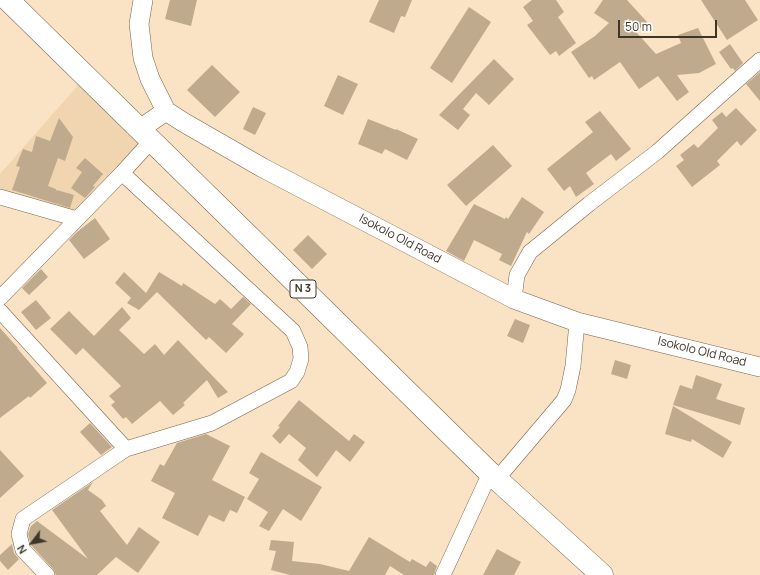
<!DOCTYPE html>
<html>
<head>
<meta charset="utf-8">
<style>
	body { margin:0 }
	#map { position:relative; width:760px; height:575px; overflow:hidden; background:#fae2c4; font-family:Manrope,sans-serif }
	canvas { display:block }
	.north { position:absolute; left:12px; top:523px; width:40px; height:40px; -webkit-text-stroke:3px #fff; paint-order:stroke; rotate:238deg; font-size:11px; font-weight:700; line-height:16px; text-align:center; color:#3e3529 }
	.north::after { content:''; display:block; margin:auto; width:14px; height:18px; background:#3e3529; clip-path:polygon(50% 0,100% 100%,50% 72%,0 100%) }
	.scale { position:absolute; left:618px; top:20px; width:99px; height:18px; box-sizing:border-box; border:2px solid #3e3529; border-top:0; padding-left:5px; font-size:12px; line-height:14px; white-space:nowrap; color:#3e3529; -webkit-text-stroke:3px #fff; paint-order:stroke }
</style>
</head>
<body>
<div id="map">
<canvas width="760" height="575"></canvas>
<div class="north">N</div>
<div class="scale">50 m</div>
</div>
<script>
const ctx = document.querySelector('canvas').getContext('2d');
ctx.lineJoin = 'round';
function fillPath(path, color) { ctx.fillStyle = color; ctx.fill(path, 'evenodd'); }
const poly = rows => new Path2D(rows.map(r => 'M' + r).join(''));
function trace(path, color, width, dash) { ctx.strokeStyle = color; ctx.lineWidth = width; ctx.lineCap = dash ? 'butt' : 'round'; ctx.setLineDash(dash || []); ctx.stroke(path); }
function write(font, color, halo, rows, align = 'center') {
  ctx.font = font + ' Manrope,sans-serif'; ctx.lineWidth = 4; ctx.setLineDash([]); ctx.textBaseline = 'middle'; ctx.strokeStyle = halo; ctx.fillStyle = color; for (const [text, x, y, turn = 0] of rows) {
    ctx.save(); ctx.translate(x, y); ctx.rotate((+turn || 0) * Math.PI / 180); ctx.textAlign = isNaN(turn) ? turn : align; if (halo) ctx.strokeText(text, 0, 0); ctx.fillText(text, 0, 0); ctx.restore();
  }
}
const built = poly([
	[80,83,141,143,74,213,0,190,0,174]
]);
const building = poly([
	[170,0,197,0,191,26,165,19],
	[379,0,412,0,405,17,401,16,394,33,369,22],
	[532,0,556,0,564,12,558,17,576,43,559,56,556,51,550,55,527,25,533,21,523,7],
	[603,0,627,0,647,22,636,32,656,54,681,43,678,35,698,28,716,64,699,73,677,75,689,92,677,101,658,76,639,89,620,62,594,80,592,76,589,78,571,52,595,36,609,23,594,13],
	[701,0,745,0,758,20,727,40],
	[469,7,491,22,452,83,430,68],
	[730,44,743,63,735,71,733,68,731,69,719,52],
	[494,59,514,79,489,105,476,93,463,109,470,115,458,130,439,115],
	[212,65,240,92,215,117,187,90],
	[760,72,760,101,746,84],
	[338,75,358,84,343,115,324,106],
	[253,107,266,113,255,135,243,129],
	[736,108,757,130,741,146,737,141,717,161,720,165,692,187,676,166,684,160,680,155,694,144,698,148,718,128,712,120,722,112,726,117],
	[600,111,631,149,616,161,611,154,586,173,594,184,576,197,570,186,564,191,547,169,593,132,585,122],
	[59,118,73,137,65,161,58,158,48,186,56,189,56,191,57,190,74,195,70,208,12,190,20,167,16,166,23,149,32,152,36,136,50,141],
	[368,119,396,130,396,129,418,139,407,160,385,149,382,154,358,144],
	[493,145,512,166,466,206,447,185],
	[85,158,103,174,93,186,95,187,85,198,71,188,82,172,76,168],
	[522,197,544,212,529,234,527,232,511,266,499,260,502,254,474,240,464,261,446,251,474,204,505,219,506,217,508,219],
	[95,218,110,239,84,259,69,240,77,232],
	[308,235,327,254,312,269,293,250],
	[41,269,48,277,29,295,22,288],
	[124,272,146,293,159,272,182,286,183,283,215,304,220,299,231,309,243,297,251,304,232,324,244,334,226,353,209,337,206,340,157,292,139,310,127,303,131,298,115,283],
	[36,300,51,318,36,330,21,312],
	[122,307,131,318,119,330,144,354,155,344,164,355,178,340,228,392,218,398,207,380,183,403,185,405,173,415,160,401,132,424,126,417,123,419,111,405,115,402,109,396,121,386,83,348,76,355,50,329,69,311,94,336],
	[515,319,530,325,523,343,507,336],
	[0,328,18,348,17,348,47,383,30,398,29,396,0,418],
	[615,360,631,365,627,379,611,374],
	[696,375,722,384,716,399,745,408,740,425,673,405,680,385,692,389],
	[299,400,349,441,354,434,365,442,350,462,336,450,317,477,298,460,306,448,289,434,280,444,272,436,280,427,278,426],
	[673,406,732,442,723,458,692,439,691,442,665,434],
	[90,423,112,447,101,455,80,432],
	[206,434,230,446,212,480,245,497,237,513,230,510,224,522,209,515,198,536,162,518,175,493,151,481,160,464,164,466,177,443],
	[0,450,24,476,0,498],
	[261,452,322,487,301,521,283,509,269,531,259,526,268,512,247,499,259,479,249,473],
	[93,482,88,490,102,500,106,506,100,511,127,545,139,527,160,542,138,573,116,557,97,575,56,575,53,569,31,545,28,534,31,526,37,521,88,559,52,510],
	[369,537,410,562,412,559,426,567,430,561,437,566,434,575,404,575,390,566,385,575,290,575,271,570,276,551,269,550,271,540,294,542,292,561,320,564,349,571],
	[12,544,14,553,19,559,8,570,0,561,0,555],
	[497,549,521,562,514,575,483,575]
]);
const minor = poly([
	[0,197,77,219],
	[0,298,122,173,152,140],
	[514,299,517,275,530,252,589,204,657,152,760,60],
	[0,311,126,449,212,423,291,381,297,372,301,359,300,347,293,331,122,173],
	[497,479,564,400,568,390,573,366,577,322],
	[47,575,23,550,19,534,23,519,126,449],
	[443,575,490,473]
]);
const tertiary = poly([
	[143,0,139,24,143,58,150,79,166,111,183,122,263,168,514,299,577,322,760,367],
	[140,129,166,111]
]);
const trunk = poly([
	[8,0,490,473,602,575]
]);
const shields = [
	[303,289,26]
];
const shieldNames = [
	["N 3",303,289]
];
const streetNames = [
	["Isokolo Old Road",400,239,28],
	["Isokolo Old Road",702,352,14]
];
fillPath(built, '#f1d5b0');
fillPath(building, '#c0aa8d');
trace(minor, '#786449', 16);
trace(tertiary, '#786449', 20);
trace(trunk, '#786449', 23);
trace(minor, '#fff', 15);
trace(tertiary, '#fff', 19);
trace(trunk, '#fff', 22);
for (const [x, y, w] of shields) { const box = new Path2D(); box.roundRect(x - w / 2, y - 9, w, 18, 3); ctx.fillStyle = '#fff'; ctx.fill(box); trace(box, '#3e3529', 1); }
write('bold 11px', '#3e3529', null, shieldNames);
write('12px', '#3e3529', '#fff', streetNames);
</script>
</body>
</html>
